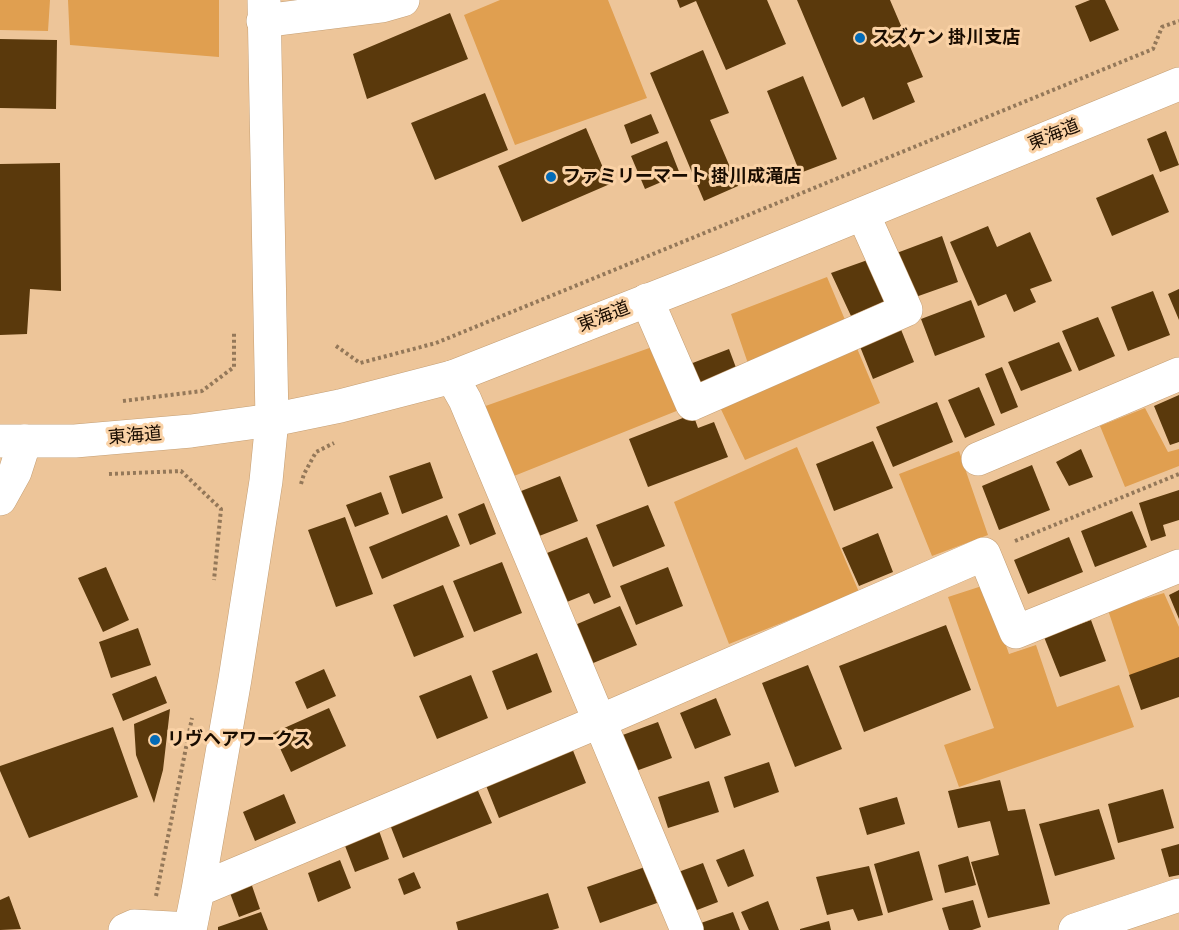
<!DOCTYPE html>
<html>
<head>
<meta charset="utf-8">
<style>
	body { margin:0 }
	canvas { display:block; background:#edc599 }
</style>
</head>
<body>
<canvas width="1179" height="930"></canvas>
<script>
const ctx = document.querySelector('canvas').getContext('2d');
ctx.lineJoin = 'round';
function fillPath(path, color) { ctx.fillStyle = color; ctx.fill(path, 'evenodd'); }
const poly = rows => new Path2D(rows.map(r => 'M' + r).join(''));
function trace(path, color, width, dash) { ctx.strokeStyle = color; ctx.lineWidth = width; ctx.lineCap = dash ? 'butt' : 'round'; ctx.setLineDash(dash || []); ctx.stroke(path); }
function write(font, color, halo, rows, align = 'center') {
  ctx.font = font + ' "IBM Plex Sans","Noto Sans JP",sans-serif'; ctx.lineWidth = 6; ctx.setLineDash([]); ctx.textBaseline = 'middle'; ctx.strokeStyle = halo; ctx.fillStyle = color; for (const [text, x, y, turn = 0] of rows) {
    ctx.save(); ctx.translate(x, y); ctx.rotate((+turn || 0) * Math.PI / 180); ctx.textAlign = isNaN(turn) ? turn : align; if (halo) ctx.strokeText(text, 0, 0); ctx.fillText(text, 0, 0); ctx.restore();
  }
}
const green = poly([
	[0,0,50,0,48,31,0,30],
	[68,0,219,0,219,57,70,45],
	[500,0,608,0,647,98,515,145,464,15],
	[827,277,880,403,745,460,718,403,755,384,731,314],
	[655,346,679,410,509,478,477,409],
	[1145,408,1168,452,1179,449,1179,466,1125,487,1100,426],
	[797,447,859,592,729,644,674,502],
	[959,451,988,535,932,556,899,474],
	[985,585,1009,654,1036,645,1057,707,1119,685,1134,727,959,787,944,745,994,728,948,597],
	[1164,593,1179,627,1179,661,1130,676,1108,610]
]);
const building = poly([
	[677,0,767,0,786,44,726,70,696,1,680,8],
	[797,0,890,0,923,77,907,83,915,102,873,120,864,97,842,107],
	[1090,0,1105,0,1119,30,1090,42,1075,6],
	[450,13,468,59,367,99,353,54],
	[0,39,57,40,56,109,0,108],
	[703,50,729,113,710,120,738,186,704,201,650,73],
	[803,76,837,159,800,173,767,91],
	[485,93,508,150,435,180,411,123],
	[651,114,659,133,631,144,624,125],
	[586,128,610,184,522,222,498,166],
	[1166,131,1179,165,1160,172,1147,139],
	[667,141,680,174,645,189,631,156],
	[60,163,61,291,30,289,27,334,0,335,0,164],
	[1153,174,1169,212,1112,236,1096,198],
	[988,226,997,247,1030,232,1052,281,1030,289,1036,302,1014,312,1006,294,978,306,950,242],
	[942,236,958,282,910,299,894,254],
	[876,257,893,298,851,316,831,273],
	[1179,289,1179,320,1168,294],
	[1153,291,1170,335,1128,351,1111,307],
	[971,300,985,337,935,356,921,319],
	[1098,317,1115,356,1079,371,1062,331],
	[900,327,914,362,873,379,859,344],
	[1059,342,1072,371,1021,391,1008,362],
	[729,349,741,381,702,396,690,364],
	[1002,367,1018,407,1001,414,985,374],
	[979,387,995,425,965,438,948,400],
	[1179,395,1179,442,1170,445,1154,406],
	[937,402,953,442,893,467,876,427],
	[693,414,698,428,714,422,728,457,648,487,629,439],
	[873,441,893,488,834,511,816,464],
	[1081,449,1093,477,1069,486,1056,462],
	[430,462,443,498,402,514,389,476],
	[1032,465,1050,510,999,530,982,486],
	[560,476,578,521,534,538,516,493],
	[1179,490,1179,520,1163,525,1166,536,1151,541,1139,503],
	[381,492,389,514,355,527,346,505],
	[484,503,496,534,470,545,458,514],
	[648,505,665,546,613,567,596,525],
	[1132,511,1147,547,1095,567,1081,531],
	[447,515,460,546,382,579,369,547],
	[345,517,373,594,336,607,308,530],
	[878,533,893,572,859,586,842,548],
	[587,537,611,597,594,604,589,593,562,604,542,555],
	[1069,537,1083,572,1028,594,1014,560],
	[502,562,522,613,474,632,453,581],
	[106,567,129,620,103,632,78,578],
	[668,567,683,606,636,625,620,586],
	[443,585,464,637,414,657,393,605],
	[1179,590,1179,619,1169,595],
	[620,606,637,645,586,666,570,627],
	[1091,620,1106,661,1060,677,1044,637],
	[946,625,971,690,864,732,839,666],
	[138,628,151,665,111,678,99,642],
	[537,653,552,692,507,710,492,671],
	[1179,657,1179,697,1141,710,1129,675],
	[808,665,842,749,795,767,762,683],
	[324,669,336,696,307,709,295,682],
	[471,675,488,718,437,739,419,696],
	[156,676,167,703,123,721,112,694],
	[716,698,731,735,695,749,680,713],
	[329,708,346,746,291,772,273,733],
	[170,709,163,770,154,803,136,755,134,724],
	[658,722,672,758,633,772,620,736],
	[113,727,138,797,29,838,0,771,0,766],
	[570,743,586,783,499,818,483,778],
	[769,762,779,792,734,808,724,777],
	[1000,780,1008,811,1025,809,1050,904,988,918,971,862,999,855,990,821,958,828,948,791],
	[709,781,719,812,668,828,658,797],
	[475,784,492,823,403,858,387,817],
	[1163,789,1174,828,1118,843,1108,804],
	[284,794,296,823,255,841,243,812],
	[897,797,905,824,867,835,859,808],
	[1099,809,1115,859,1055,876,1039,824],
	[377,825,389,859,355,872,342,838],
	[1179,844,1179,875,1169,877,1161,849],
	[744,849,754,876,728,887,716,860],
	[919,851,933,900,888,913,874,864],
	[968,856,976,885,945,893,938,865],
	[340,860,351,888,318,902,308,873],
	[703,863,718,902,684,915,670,875],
	[869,866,883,915,858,921,853,909,827,915,816,877],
	[645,867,657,903,600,923,587,887],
	[414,872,421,888,404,895,398,879],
	[249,877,260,909,239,917,227,885],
	[548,893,559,928,552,930,458,930,456,922],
	[9,896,21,929,0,930,0,900],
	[973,900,981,927,972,930,949,930,942,908],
	[768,901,779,930,749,930,741,912],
	[261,912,268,930,218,930,218,927],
	[733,912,740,930,697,930,695,925],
	[829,921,831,930,800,930,800,929]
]);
const path = poly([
	[336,346,360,363,436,343,1153,49,1162,27,1179,21],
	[123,401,202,391,234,367,234,332],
	[109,474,181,471,221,509,214,580],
	[301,484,304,474,316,452,334,443],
	[1015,541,1179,474],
	[156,896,192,718]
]);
const minor = poly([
	[263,21,382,6,403,0],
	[647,300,692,404,906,310,863,214],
	[452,377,465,400,687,930],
	[978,459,1179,374],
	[0,499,15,472,25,441],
	[198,890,598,722,984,554,1016,632,1179,566],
	[125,930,134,926,190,929],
	[190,930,198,890,235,679,266,481,272,420,264,0],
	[1075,930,1179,895]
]);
const major = poly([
	[0,441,75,441,191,431,272,420,340,406,452,377,725,270,1179,84]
]);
const markers = [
	[860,38,6,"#036bb7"],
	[551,177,6,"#036bb7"],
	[155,740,6,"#036bb7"]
];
const poiNames = [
	["スズケン 掛川支店",872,38],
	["ファミリーマート 掛川成滝店",563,177],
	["リヴヘアワークス",167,740]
];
const streetNames = [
	["東海道",1054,135,-22],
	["東海道",604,317,-21],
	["東海道",135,436,-5]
];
fillPath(green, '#e09f50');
fillPath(building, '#5a390c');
trace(minor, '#c49e73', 34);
trace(major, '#c49e73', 34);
trace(path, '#947859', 4, [3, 3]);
trace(minor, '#fff', 33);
trace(major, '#fff', 33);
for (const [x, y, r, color] of markers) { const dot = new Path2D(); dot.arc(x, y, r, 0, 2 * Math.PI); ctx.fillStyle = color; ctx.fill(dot); trace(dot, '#fad2a6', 2); }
write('bold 18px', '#190c00', '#fad2a6', poiNames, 'left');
write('18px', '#190c00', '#fad2a6', streetNames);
</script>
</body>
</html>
